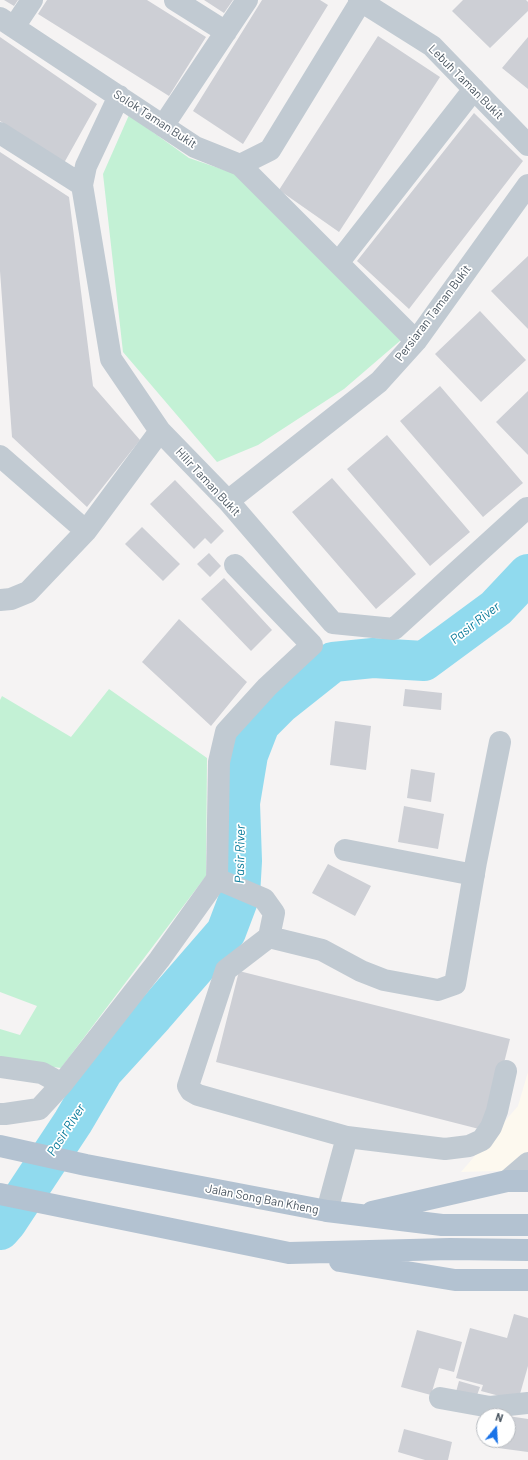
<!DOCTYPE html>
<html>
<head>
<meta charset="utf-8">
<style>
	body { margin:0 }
	#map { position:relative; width:528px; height:1460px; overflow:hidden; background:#f5f3f3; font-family:Barlow,sans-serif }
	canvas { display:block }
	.north { position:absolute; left:476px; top:1408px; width:40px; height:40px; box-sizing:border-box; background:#fff; border:1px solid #b7bbc0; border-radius:50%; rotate:18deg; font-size:11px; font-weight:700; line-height:16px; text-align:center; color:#4a5661 }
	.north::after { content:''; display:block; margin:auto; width:14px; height:18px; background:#1a73e8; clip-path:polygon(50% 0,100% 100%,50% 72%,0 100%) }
</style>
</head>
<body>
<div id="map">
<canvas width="528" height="1460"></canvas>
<div class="north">N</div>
</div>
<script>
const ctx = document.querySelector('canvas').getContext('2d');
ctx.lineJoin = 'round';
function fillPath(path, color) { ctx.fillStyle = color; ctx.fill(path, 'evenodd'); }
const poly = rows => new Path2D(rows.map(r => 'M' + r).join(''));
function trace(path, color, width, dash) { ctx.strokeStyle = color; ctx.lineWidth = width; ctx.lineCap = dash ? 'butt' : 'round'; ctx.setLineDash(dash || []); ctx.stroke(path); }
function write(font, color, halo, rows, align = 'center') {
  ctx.font = font + ' Barlow,sans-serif'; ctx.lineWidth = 3.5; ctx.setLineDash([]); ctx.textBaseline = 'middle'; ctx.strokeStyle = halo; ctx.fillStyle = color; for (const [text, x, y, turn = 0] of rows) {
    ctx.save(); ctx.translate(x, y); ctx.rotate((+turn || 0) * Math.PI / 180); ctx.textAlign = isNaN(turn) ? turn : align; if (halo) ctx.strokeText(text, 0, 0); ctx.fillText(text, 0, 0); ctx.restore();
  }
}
const commercial = poly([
	[528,1072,528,1170,461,1172,518,1106]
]);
const green = poly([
	[129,115,189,158,236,174,401,340,344,389,258,445,217,462,123,352,103,174],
	[109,689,207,758,206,876,61,1068,0,1060,0,1029,20,1035,37,1006,0,992,0,700,2,696,71,737]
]);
const river = poly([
	[0,1230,7,1222,73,1122,103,1071,154,1015,226,932,240,895,242,861,240,803,248,755,260,724,280,704,333,662,373,658,424,661,496,608,528,574]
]);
const building = poly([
	[4,0,18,0,14,6],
	[47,0,147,0,206,37,169,96,38,14],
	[204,0,233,0,224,13],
	[262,0,320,0,328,5,243,144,193,111],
	[463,0,526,0,528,2,528,11,490,48,452,11],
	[378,36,440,77,339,232,279,190],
	[0,37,97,104,64,163,0,121],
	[528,37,528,89,502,68],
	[474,113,523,161,409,309,357,261],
	[0,152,69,197,93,386,140,440,87,507,12,437,0,271],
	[528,256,528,329,491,291],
	[480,311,526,360,481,402,435,354],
	[440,386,523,483,483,517,400,421],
	[528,391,528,455,496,422],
	[387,435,470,532,430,566,347,469],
	[332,478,416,574,376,609,292,512],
	[175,480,224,531,211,544,205,538,194,549,150,504],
	[142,527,180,564,163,581,125,544],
	[209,553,221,566,210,577,197,564],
	[224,578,272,630,251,651,201,599],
	[179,619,247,682,211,726,142,662],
	[405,689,442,693,441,710,403,706],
	[335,721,371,726,366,770,330,765],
	[411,769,435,773,431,802,407,798],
	[404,806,444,814,438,849,398,842],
	[328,864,371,886,355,916,312,893],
	[239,971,510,1039,487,1131,216,1062],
	[514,1314,528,1318,528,1366,518,1401,481,1391,483,1385,456,1378,470,1328,507,1338],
	[417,1330,462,1342,454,1372,439,1368,431,1395,401,1387],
	[459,1381,480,1387,476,1398,456,1392],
	[508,1416,528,1419,528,1452,498,1448,499,1440,508,1440],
	[404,1429,452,1442,448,1460,425,1460,398,1452]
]);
const minor = poly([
	[175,0,226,32],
	[359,0,432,46,528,145],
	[0,18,195,147,240,165,270,150,361,1],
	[14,27,32,0],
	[119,96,86,166,82,185,111,359,160,431,228,501,333,623,394,629,527,508],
	[163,126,247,0],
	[0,133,82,185],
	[240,165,416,341],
	[338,263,474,89],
	[0,456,86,531],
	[228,501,379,382,416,341,528,185],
	[0,600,11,599,28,592,86,531,160,431],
	[345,850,474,875],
	[217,879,264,899,274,913,269,937],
	[0,1067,42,1073,62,1084],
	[0,1114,5,1114,39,1109,62,1084,159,960,217,879,219,762,226,732,267,687,312,645,235,565],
	[347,1137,445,1149,469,1146,482,1140,491,1127,497,1111,506,1071],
	[507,1181,528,1163],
	[327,1211,347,1137,198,1095,191,1091,188,1086,226,970,269,937,322,950,361,971,384,980,438,990,455,984,476,862,500,742],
	[440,1398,490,1407,528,1403]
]);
const major = poly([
	[0,1146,86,1165,327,1211,442,1225,528,1225],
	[0,1194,289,1253,450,1249,528,1250],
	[372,1212,507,1181,528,1181],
	[340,1261,455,1280,528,1280]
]);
const streetNames = [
	["Lebuh Taman Bukit",466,82,45],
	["Solok Taman Bukit",155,119,33],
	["Persiaran Taman Bukit",433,313,-53],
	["Hilir Taman Bukit",208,482,47],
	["Jalan Song Ban Kheng",262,1199,11]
];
const waterNames = [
	["Pasir River",475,623,-38],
	["Pasir River",240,854,-89],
	["Pasir River",66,1130,-57]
];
fillPath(commercial, '#fdf9ef');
fillPath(green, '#c3f1d5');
trace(river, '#90daee', 40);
fillPath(building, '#cdcfd5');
trace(minor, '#c1cad2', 22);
trace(major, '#b3c2d1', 22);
write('12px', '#4a5661', '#fff', streetNames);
write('italic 13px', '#0c7c9b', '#fff', waterNames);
</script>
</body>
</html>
